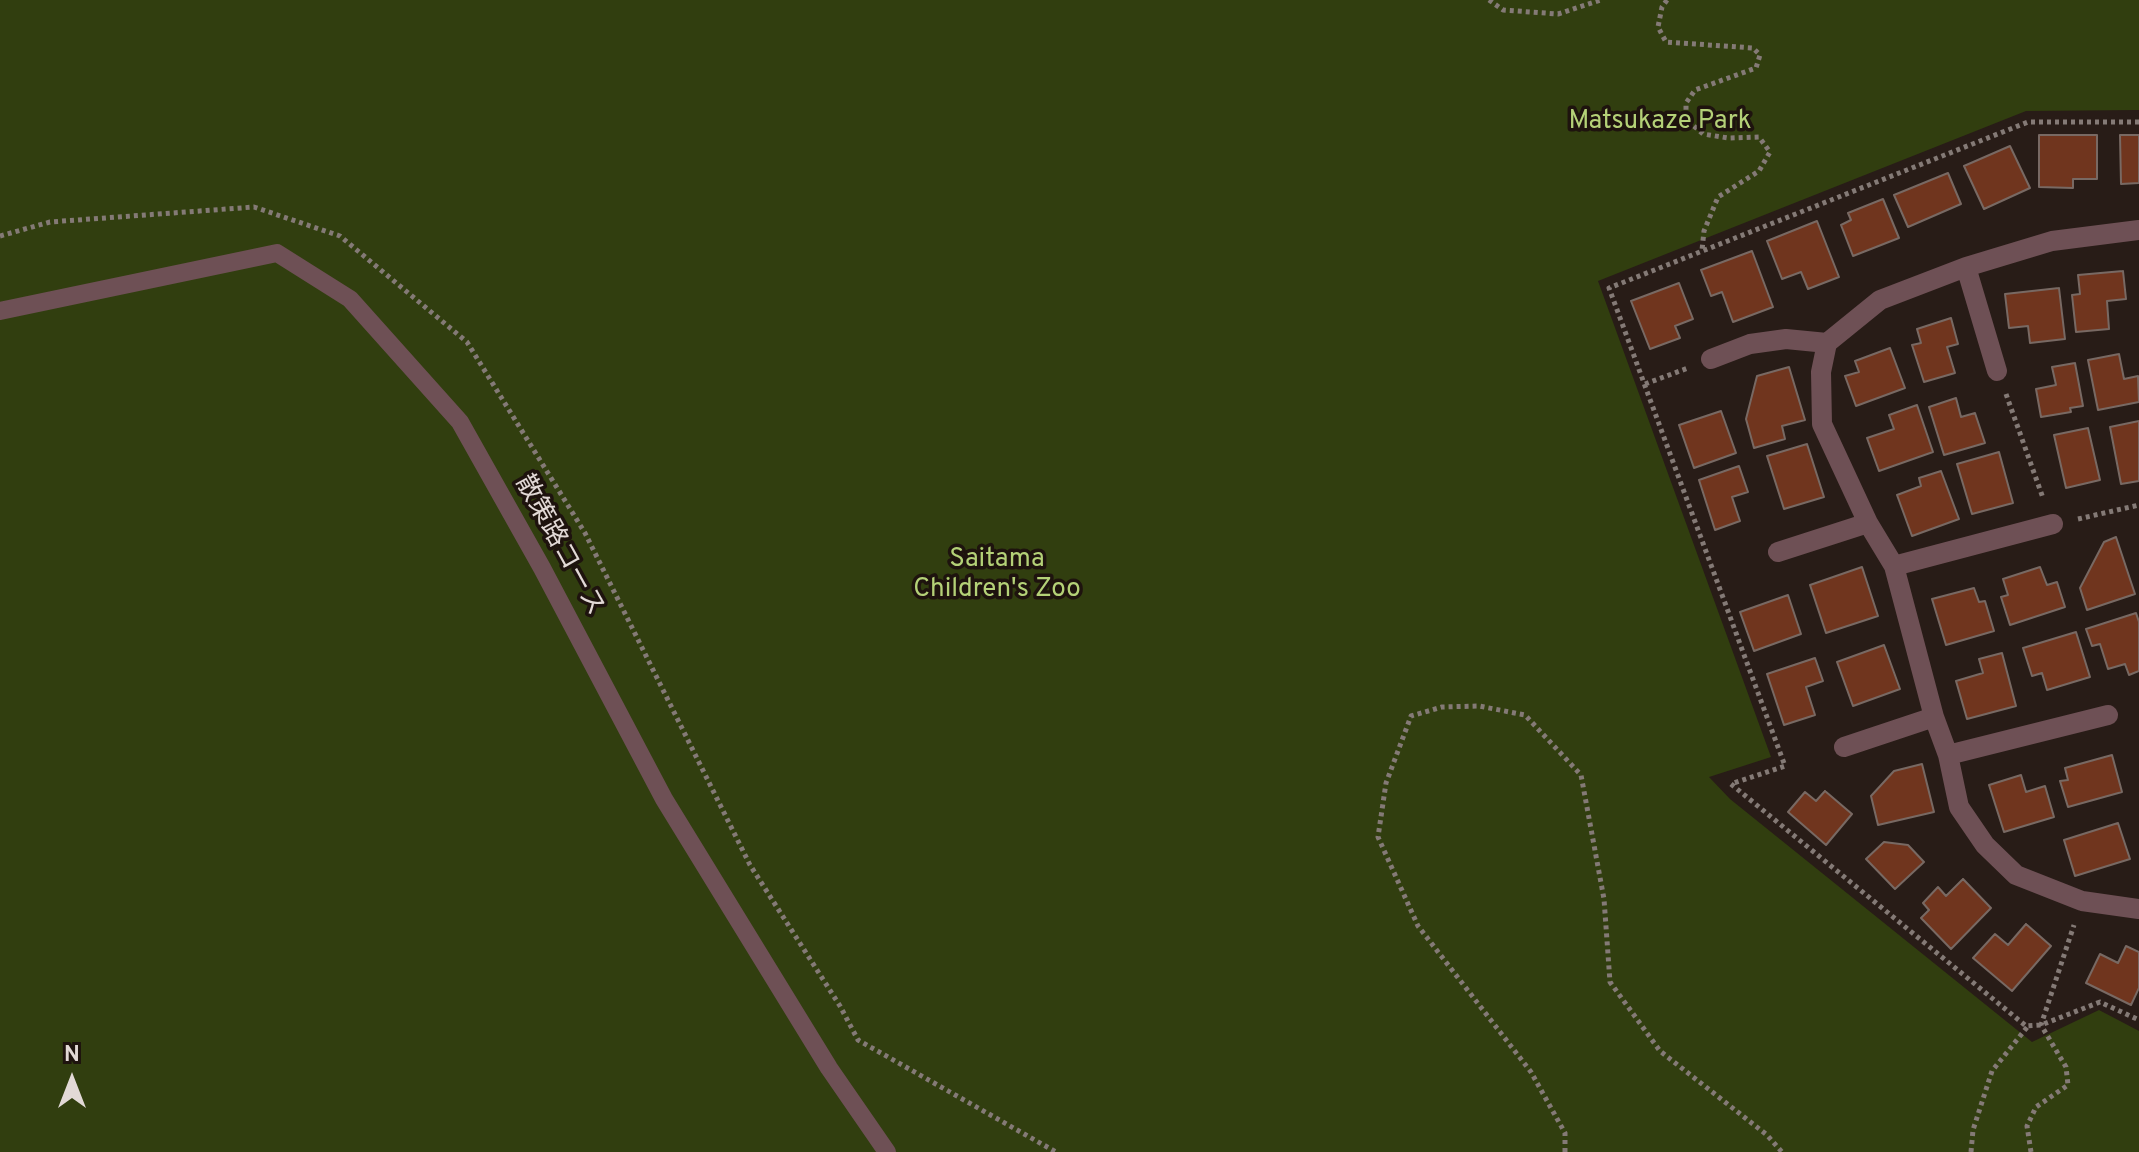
<!DOCTYPE html>
<html>
<head>
<meta charset="utf-8">
<style>
	body { margin:0 }
	#map { position:relative; width:2139px; height:1152px; overflow:hidden; background:#281c17; font-family:Overpass,sans-serif }
	canvas { display:block }
	.north { position:absolute; left:32px; top:1040px; width:80px; height:80px; -webkit-text-stroke:6px #1e130e; paint-order:stroke; rotate:0deg; font-size:22px; font-weight:700; line-height:32px; text-align:center; color:#e2d9d6 }
	.north::after { content:''; display:block; margin:auto; width:28px; height:36px; background:#e2d9d6; clip-path:polygon(50% 0,100% 100%,50% 72%,0 100%) }
</style>
</head>
<body>
<div id="map">
<canvas width="2139" height="1152"></canvas>
<div class="north">N</div>
</div>
<script>
const ctx = document.querySelector('canvas').getContext('2d');
ctx.lineJoin = 'round';
function fillPath(path, color) { ctx.fillStyle = color; ctx.fill(path, 'evenodd'); }
const poly = rows => new Path2D(rows.map(r => 'M' + r).join(''));
function trace(path, color, width, dash) { ctx.strokeStyle = color; ctx.lineWidth = width; ctx.lineCap = dash ? 'butt' : 'round'; ctx.setLineDash(dash || []); ctx.stroke(path); }
function write(font, color, halo, rows, align = 'center') {
  ctx.font = font + ' Overpass,"Noto Sans JP",sans-serif'; ctx.lineWidth = 7; ctx.setLineDash([]); ctx.textBaseline = 'middle'; ctx.strokeStyle = halo; ctx.fillStyle = color; for (const [text, x, y, turn = 0] of rows) {
    ctx.save(); ctx.translate(x, y); ctx.rotate((+turn || 0) * Math.PI / 180); ctx.textAlign = isNaN(turn) ? turn : align; if (halo) ctx.strokeText(text, 0, 0); ctx.fillText(text, 0, 0); ctx.restore();
  }
}
const green = poly([
	[0,0,2139,0,2139,110,2026,111,1598,281,1771,757,1709,777,1730,799,2032,1042,2099,1010,2139,1031,2139,1152,0,1152]
]);
const building = poly([
	[2039,135,2097,135,2097,179,2073,179,2073,188,2039,187,2039,135],
	[2120,135,2139,135,2139,183,2121,184,2120,135],
	[2010,146,2030,188,1984,209,1964,166,2010,146],
	[1948,173,1961,204,1908,227,1894,195,1948,173],
	[1883,199,1899,238,1853,256,1841,225,1851,220,1848,213,1883,199],
	[1817,221,1839,277,1808,289,1801,272,1782,279,1767,241,1817,221],
	[1752,251,1773,307,1733,322,1722,292,1711,296,1701,270,1752,251],
	[2123,271,2126,299,2107,301,2109,329,2076,332,2072,295,2080,294,2078,275,2123,271],
	[1679,283,1693,319,1675,326,1680,338,1650,349,1631,301,1679,283],
	[2059,288,2065,339,2030,343,2028,326,2009,328,2005,294,2059,288],
	[1951,318,1958,344,1947,347,1955,373,1924,382,1912,345,1921,343,1917,329,1951,318],
	[1890,348,1905,388,1856,406,1845,376,1859,372,1855,361,1890,348],
	[2119,354,2124,379,2138,376,2139,402,2098,410,2088,360,2119,354],
	[2075,363,2083,406,2070,408,2071,412,2041,417,2036,389,2056,385,2052,367,2075,363],
	[1789,367,1805,420,1782,426,1785,439,1754,448,1746,419,1757,376,1789,367],
	[1956,398,1961,417,1975,413,1985,443,1944,455,1929,407,1956,398],
	[1917,405,1933,452,1879,471,1867,438,1894,429,1889,415,1917,405],
	[1721,411,1736,453,1694,468,1679,425,1721,411],
	[2139,421,2139,481,2121,484,2110,427,2139,421],
	[2088,428,2100,480,2066,488,2054,435,2088,428],
	[1807,444,1824,497,1784,509,1767,456,1807,444],
	[1999,452,2013,503,1972,514,1957,464,1999,452],
	[1739,466,1748,492,1732,497,1740,521,1715,530,1699,480,1739,466],
	[1941,471,1959,519,1912,536,1897,495,1921,486,1919,478,1941,471],
	[2116,537,2135,594,2087,610,2080,588,2104,542,2116,537],
	[1862,567,1878,616,1826,633,1810,585,1862,567],
	[2040,567,2047,585,2057,582,2065,607,2010,625,2001,597,2008,595,2003,579,2040,567],
	[1974,588,1979,602,1985,601,1994,631,1946,645,1932,599,1974,588],
	[1788,595,1801,634,1754,651,1740,612,1788,595],
	[2136,613,2139,622,2139,671,2129,675,2125,664,2108,669,2100,644,2092,646,2086,629,2136,613],
	[2076,632,2090,677,2047,690,2042,673,2032,676,2023,648,2076,632],
	[1884,645,1900,689,1853,706,1837,662,1884,645],
	[2002,653,2016,706,1967,719,1956,681,1983,673,1979,659,2002,653],
	[1815,658,1823,681,1806,687,1815,715,1784,725,1767,674,1815,658],
	[2112,755,2122,792,2068,807,2060,781,2068,780,2065,768,2112,755],
	[1922,764,1934,812,1878,825,1871,796,1894,771,1922,764],
	[2021,775,2026,792,2045,786,2054,817,2004,832,1989,785,2021,775],
	[1825,791,1852,814,1826,845,1788,812,1805,792,1816,801,1825,791],
	[2118,823,2130,859,2075,876,2064,840,2118,823],
	[1884,842,1908,845,1924,862,1895,889,1866,859,1884,842],
	[1963,879,1991,908,1951,949,1921,918,1929,910,1923,903,1938,887,1946,896,1963,879],
	[2026,924,2051,946,2012,991,1973,958,1995,934,2008,945,2026,924],
	[2126,946,2139,952,2139,988,2131,1005,2086,983,2100,954,2118,963,2126,946]
]);
const path = poly([
	[1489,0,1503,10,1558,14,1601,0],
	[1667,0,1662,7,1658,27,1666,42,1753,48,1760,55,1756,68,1695,90,1686,103,1686,119,1703,134,1728,138,1759,137,1770,152,1759,171,1718,197,1704,231,1702,250],
	[2139,122,2028,122,1609,288,1785,766,1731,784,2026,1026,2041,1025,2100,1002,2139,1020],
	[0,236,50,222,254,207,340,236,467,342,585,533,750,865,840,1006,858,1040,1056,1152],
	[1645,384,1688,368],
	[2006,394,2043,498],
	[2078,519,2139,505],
	[1565,1152,1565,1133,1531,1072,1418,926,1378,837,1386,783,1411,716,1442,707,1479,706,1525,715,1581,775,1604,899,1610,982,1660,1051,1767,1135,1782,1152],
	[1971,1152,1973,1130,1992,1071,2028,1026],
	[2031,1152,2027,1126,2036,1107,2068,1085,2066,1067,2041,1025,2074,925]
]);
const service = poly([
	[0,311,277,253,350,299,460,422,542,568,664,799,829,1068,887,1152]
]);
const minor = poly([
	[2139,230,2052,241,1966,267,1880,300,1827,343,1821,372,1822,424,1868,523,1894,566,1934,717,1948,755,1959,807,1985,845,2016,875,2082,901,2139,909],
	[1966,267,1997,371],
	[1711,359,1750,344,1786,339,1827,343],
	[1778,552,1868,523],
	[1894,566,2053,524],
	[1844,747,1934,717],
	[1948,755,2108,715]
]);
const parkNames = [
	["Matsukaze Park",1660,123],
	["Saitama",997,561],
	["Children's Zoo",997,591]
];
const streetNames = [
	["散策路コース",558,546,61]
];
fillPath(green, '#313e0f');
fillPath(building, '#70351e');
trace(building, '#786963', 2);
trace(path, '#847a76', 5, [4, 4]);
trace(service, '#6e5055', 18);
trace(minor, '#6e5055', 20);
write('26px', '#b4d177', '#1e130e', parkNames);
write('26px', '#e2d9d6', '#1e130e', streetNames);
</script>
</body>
</html>
